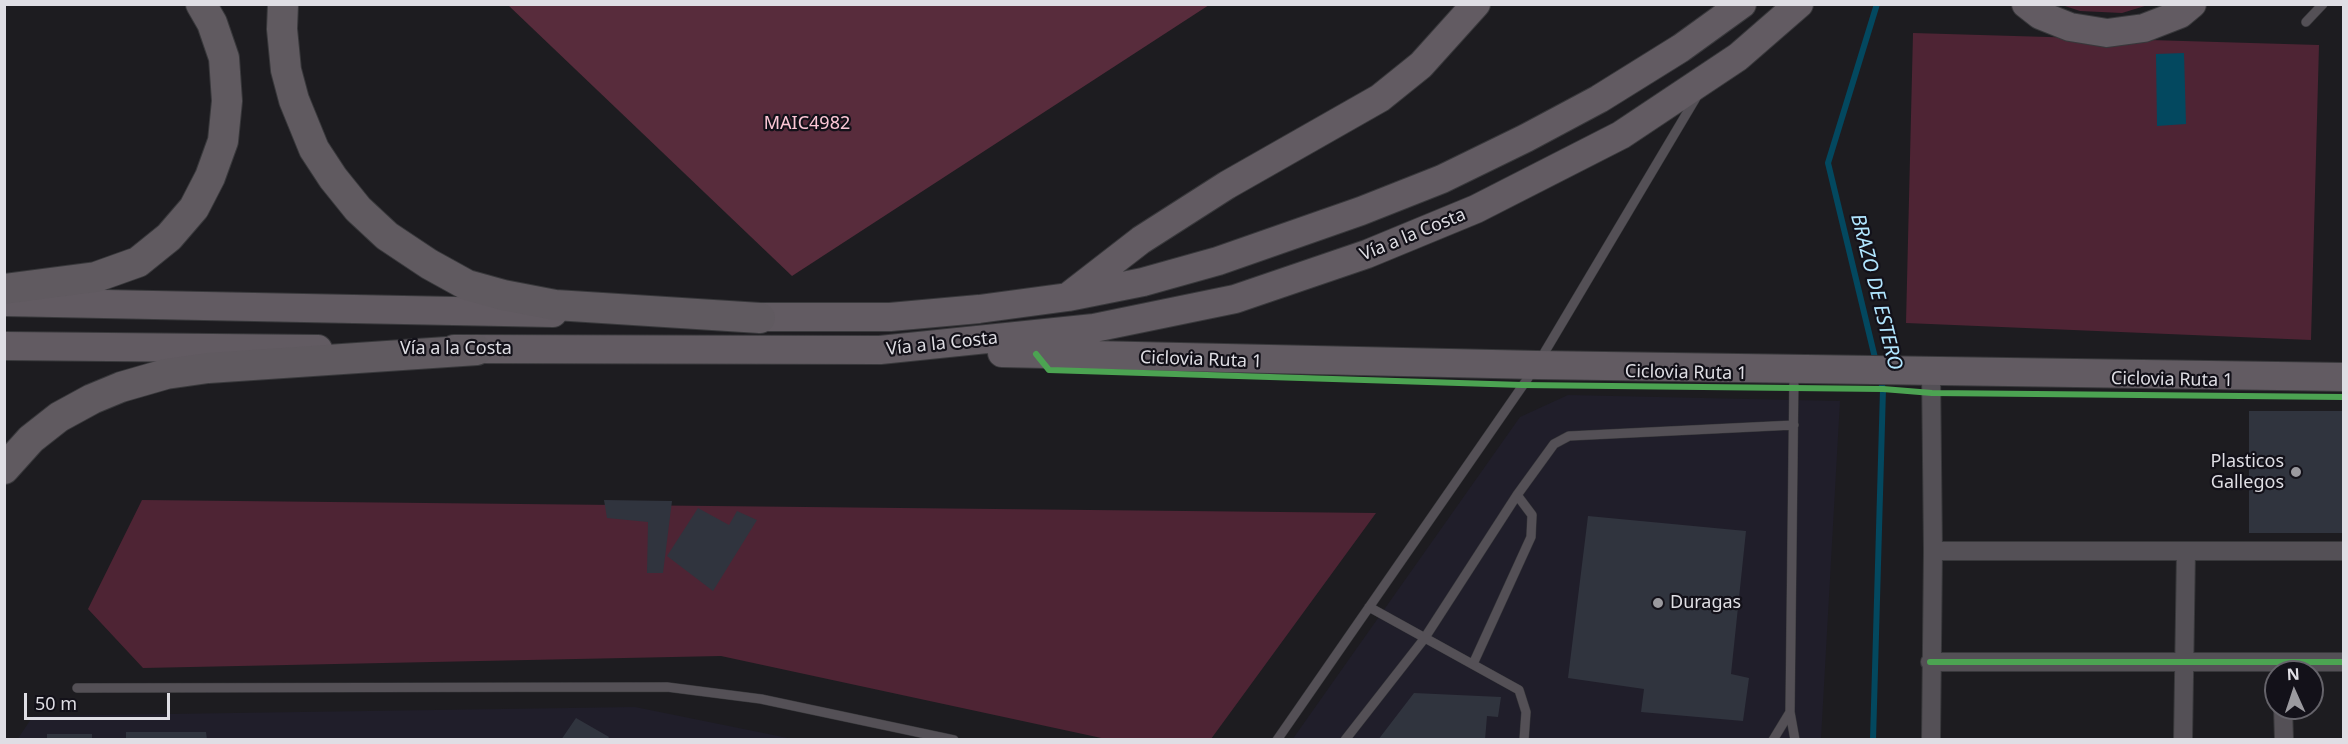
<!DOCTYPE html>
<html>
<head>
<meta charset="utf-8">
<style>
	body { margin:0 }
	#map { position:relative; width:2348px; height:744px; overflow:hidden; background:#1d1c20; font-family:"Noto Sans",sans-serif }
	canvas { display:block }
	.frame { position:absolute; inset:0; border:6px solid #dfdee4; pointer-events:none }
	.north { position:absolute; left:2264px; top:660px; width:60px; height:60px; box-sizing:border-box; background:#131119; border:2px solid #65636a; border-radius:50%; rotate:357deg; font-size:16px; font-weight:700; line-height:24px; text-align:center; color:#dfdee4 }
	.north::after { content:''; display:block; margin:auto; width:21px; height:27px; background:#9b9a9f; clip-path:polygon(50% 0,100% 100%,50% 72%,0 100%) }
	.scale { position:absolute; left:24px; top:693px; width:146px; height:27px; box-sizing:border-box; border:3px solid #dfdee4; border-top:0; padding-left:8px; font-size:18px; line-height:21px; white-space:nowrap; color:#dfdee4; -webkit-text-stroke:4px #131119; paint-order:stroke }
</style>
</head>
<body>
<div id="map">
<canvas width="2348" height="744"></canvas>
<div class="frame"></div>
<div class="north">N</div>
<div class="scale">50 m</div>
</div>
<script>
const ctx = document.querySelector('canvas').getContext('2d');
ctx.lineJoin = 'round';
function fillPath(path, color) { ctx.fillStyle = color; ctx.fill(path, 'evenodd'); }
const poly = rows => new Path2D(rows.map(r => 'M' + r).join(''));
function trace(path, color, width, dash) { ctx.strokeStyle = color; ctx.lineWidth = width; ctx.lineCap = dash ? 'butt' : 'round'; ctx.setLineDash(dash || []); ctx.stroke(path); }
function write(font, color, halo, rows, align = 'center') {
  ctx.font = font + ' "Noto Sans",sans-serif'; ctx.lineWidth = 4.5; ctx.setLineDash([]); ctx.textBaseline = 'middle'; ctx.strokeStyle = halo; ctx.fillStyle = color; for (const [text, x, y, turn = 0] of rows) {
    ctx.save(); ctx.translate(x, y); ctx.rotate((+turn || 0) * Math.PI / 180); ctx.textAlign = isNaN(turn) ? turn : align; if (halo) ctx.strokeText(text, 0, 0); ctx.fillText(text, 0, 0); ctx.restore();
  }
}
const built = poly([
	[1568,395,1840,401,1821,739,1292,740,1520,417],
	[635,707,793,739,17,740,33,716]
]);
const green = poly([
	[2062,5,2148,5,2122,13,2080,11],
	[1913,33,2319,45,2311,340,1906,323],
	[142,500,1376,513,1211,739,1106,739,721,656,143,668,88,609]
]);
const forest = poly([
	[508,5,1209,5,792,276]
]);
const water = poly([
	[2184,53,2186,124,2157,126,2156,54]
]);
const stream = poly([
	[1876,362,1828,163,1877,4],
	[1873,740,1883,389,1880,378]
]);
const building = poly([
	[2249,411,2344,411,2344,533,2249,533],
	[604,500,672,501,663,573,647,573,648,522,607,518],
	[698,508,729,525,737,511,757,520,713,591,667,556],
	[1588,516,1746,531,1731,674,1749,678,1743,721,1641,712,1644,689,1568,678],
	[1414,693,1501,697,1498,717,1487,716,1485,740,1378,740],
	[576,718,609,737,607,740,561,740],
	[126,732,206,732,207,740,126,740],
	[47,734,92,734,92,740,47,740]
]);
const service = poly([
	[2306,22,2323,4],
	[1794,373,1790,712,1795,740],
	[1369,607,1519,690,1526,712,1524,740],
	[1473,664,1531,537,1532,515,1517,495],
	[77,688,667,687,761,699,954,740],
	[1277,740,1537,365,1697,96],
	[1345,740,1424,639,1517,495,1554,444,1569,436,1794,425],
	[1773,740,1790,712]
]);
const minor = poly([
	[1933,551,2344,551],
	[1930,662,2344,662],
	[2283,708,2284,740],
	[1931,740,1933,551,1931,371],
	[2183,740,2186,551]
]);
const primary = poly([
	[2026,4,2040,15,2070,27,2107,33,2144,28,2180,14,2192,4],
	[1070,295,1141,240,1227,185,1380,98,1421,65,1476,4],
	[4,302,553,313],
	[738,317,890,317,979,309,1068,297,1143,282,1218,261,1361,211,1442,179,1526,138,1599,99,1681,48,1742,4],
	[4,346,318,349],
	[454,349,880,350,1094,328,1235,299,1367,254,1476,209,1621,135,1738,57,1799,4],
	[1002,353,1537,365,2344,377]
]);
const trunk = poly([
	[283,4,282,29,286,70,294,100,314,149,333,178,358,209,387,236,429,264,467,285,503,295,555,305,760,318],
	[4,289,96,277,138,262,169,237,194,208,210,177,223,141,227,101,224,58,212,23,201,4],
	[4,469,31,439,59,417,92,399,121,387,166,374,208,368,477,350]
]);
const cycleway = poly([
	[1036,354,1049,370,1522,385,1883,389,1932,393,2344,397],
	[1930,662,2344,662]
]);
const markers = [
	[2296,472,6,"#9b9a9f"],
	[1658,603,6,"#9b9a9f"]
];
const parkNames = [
	["MAIC4982",807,124]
];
const streetNames = [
	["Vía a la Costa",1413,235,-22],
	["Vía a la Costa",942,344,-6],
	["Vía a la Costa",456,349],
	["Ciclovia Ruta 1",1201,360,2],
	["Ciclovia Ruta 1",1686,373,1],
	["Ciclovia Ruta 1",2172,380,1]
];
const poiNames = [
	["Plasticos",2284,462],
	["Gallegos",2284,483],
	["Duragas",1670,603,"left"]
];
const waterNames = [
	["BRAZO DE ESTERO",1876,292,76]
];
fillPath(built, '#201e2a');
fillPath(green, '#4e2434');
fillPath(forest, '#582c3c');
fillPath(water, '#03485f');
trace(stream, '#03485f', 6);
fillPath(building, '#30343e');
trace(service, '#38383b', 10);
trace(minor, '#38383b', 20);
trace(primary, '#38383b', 30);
trace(trunk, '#38383b', 32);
trace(service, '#545056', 9);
trace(minor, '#545056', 18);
trace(primary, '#625b62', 28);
trace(trunk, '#605a60', 30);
trace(cycleway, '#4ca352', 6);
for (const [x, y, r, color] of markers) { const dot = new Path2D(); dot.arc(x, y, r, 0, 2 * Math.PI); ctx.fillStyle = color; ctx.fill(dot); trace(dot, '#131119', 2); }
write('18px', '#fbc6d5', '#131119', parkNames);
write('18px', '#dfdee4', '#131119', streetNames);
write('18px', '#dfdee4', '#131119', poiNames, 'right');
write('italic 20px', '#b1e6ff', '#131119', waterNames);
</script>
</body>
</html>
